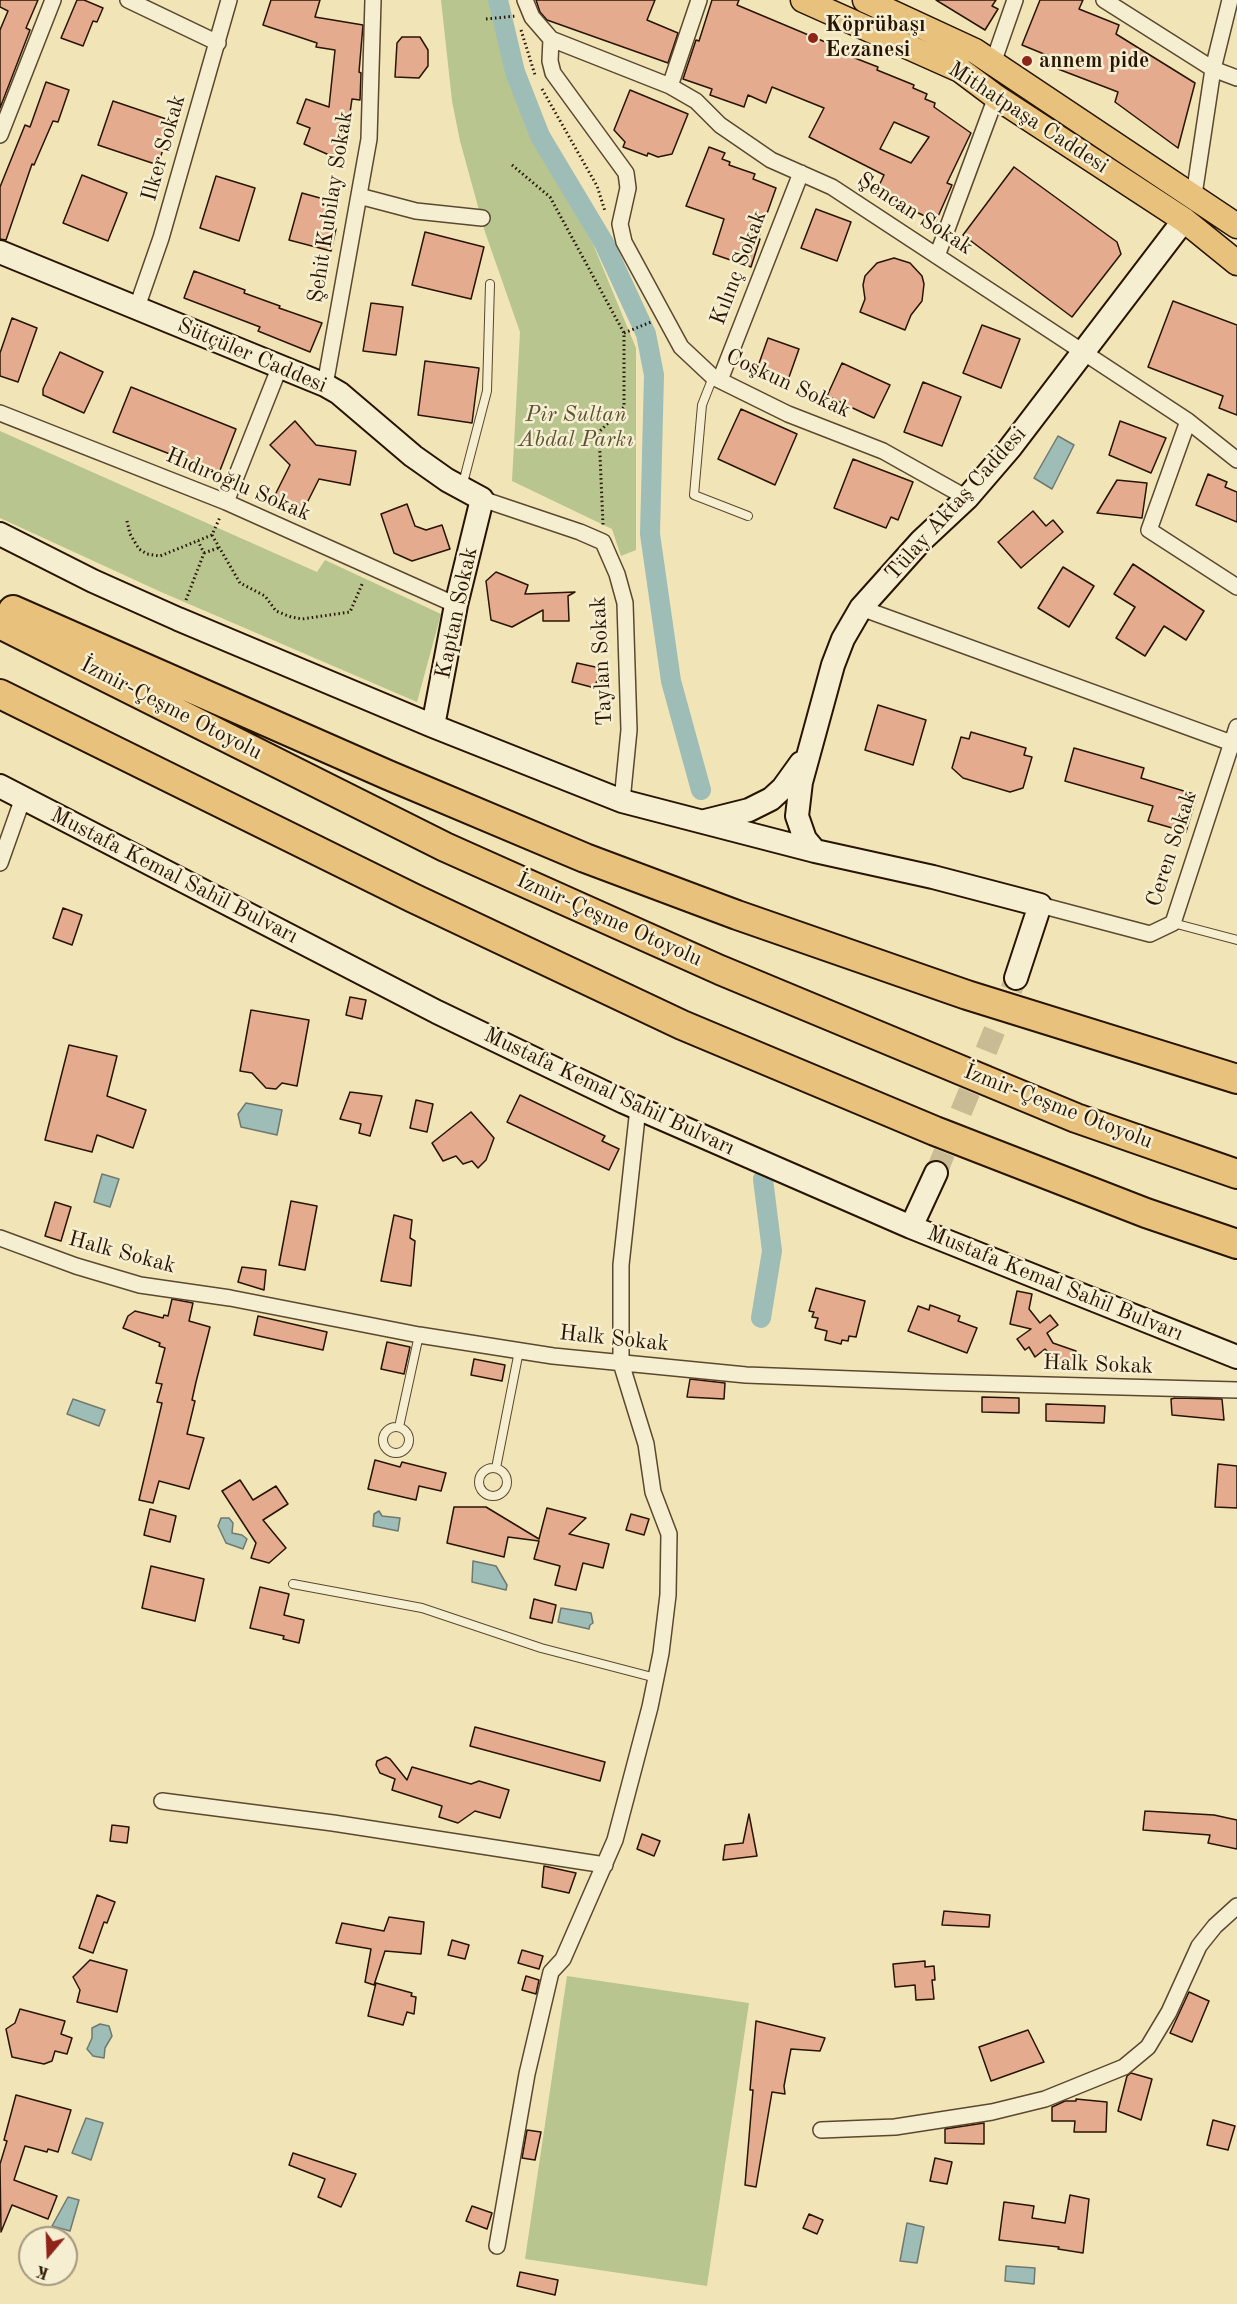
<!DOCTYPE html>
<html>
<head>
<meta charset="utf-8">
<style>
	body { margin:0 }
	#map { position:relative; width:1237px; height:2304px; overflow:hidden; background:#f1e5b7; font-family:"Old Standard TT",serif }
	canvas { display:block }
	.north { position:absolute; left:18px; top:2226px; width:60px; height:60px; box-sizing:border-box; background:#f6eed0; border:2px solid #a4977e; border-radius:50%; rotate:199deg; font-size:16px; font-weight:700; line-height:24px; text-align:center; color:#281402 }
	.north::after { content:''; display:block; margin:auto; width:21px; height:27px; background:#8f2418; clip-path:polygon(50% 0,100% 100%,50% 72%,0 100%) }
</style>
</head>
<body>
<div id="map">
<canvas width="1237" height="2304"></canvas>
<div class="north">K</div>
</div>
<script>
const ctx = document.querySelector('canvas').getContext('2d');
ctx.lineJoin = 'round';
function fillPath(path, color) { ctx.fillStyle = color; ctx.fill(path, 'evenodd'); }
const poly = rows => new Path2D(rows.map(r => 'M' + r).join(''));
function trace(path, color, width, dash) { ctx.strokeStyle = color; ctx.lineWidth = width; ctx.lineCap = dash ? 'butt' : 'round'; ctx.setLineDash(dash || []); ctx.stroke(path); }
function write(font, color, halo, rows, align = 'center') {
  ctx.font = font + ' "Old Standard TT",serif'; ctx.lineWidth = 5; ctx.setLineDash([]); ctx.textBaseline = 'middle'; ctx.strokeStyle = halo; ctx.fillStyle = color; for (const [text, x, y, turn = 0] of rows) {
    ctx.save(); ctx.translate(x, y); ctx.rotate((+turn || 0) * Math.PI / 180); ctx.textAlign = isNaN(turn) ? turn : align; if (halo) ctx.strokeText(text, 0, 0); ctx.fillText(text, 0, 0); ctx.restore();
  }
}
const green = poly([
	[441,0,491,0,539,152,593,244,636,348,636,550,621,556,612,529,512,481,520,332,485,232,460,141,452,101],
	[0,431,317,572,325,560,441,614,417,702,161,592,0,518],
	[567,1976,749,2003,707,2286,525,2259]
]);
const water = poly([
	[1058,436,1074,445,1052,489,1034,478,1058,436],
	[246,1103,282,1110,277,1135,241,1127,238,1114,246,1103],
	[102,1174,119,1179,110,1207,94,1202,102,1174],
	[73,1399,105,1410,99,1426,67,1414,73,1399],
	[379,1511,382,1516,400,1518,398,1531,373,1526,374,1514,379,1511],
	[221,1518,229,1518,233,1523,232,1533,242,1535,247,1539,243,1549,226,1543,218,1526,221,1518],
	[473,1561,496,1566,507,1585,506,1590,472,1582,473,1561],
	[561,1608,591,1613,593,1623,590,1625,589,1629,558,1622,561,1608],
	[100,2024,109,2026,112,2036,105,2048,104,2058,93,2056,87,2049,92,2038,92,2028,100,2024],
	[86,2118,103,2123,91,2160,72,2153,86,2118],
	[68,2197,79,2200,70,2231,52,2226,68,2197],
	[907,2223,924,2227,917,2263,900,2261,907,2223],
	[1006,2266,1035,2268,1034,2284,1005,2281,1006,2266]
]);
const canal = poly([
	[498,0,515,72,540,136,604,243,646,334,654,375,650,534,671,681,701,790],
	[761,1318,772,1251,763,1179]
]);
const building = poly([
	[0,0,38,0,26,28,30,30,0,108,0,30,8,11,0,7,0,0],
	[77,0,84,0,103,8,97,22,93,21,83,46,61,38,77,0],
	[271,0,320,0,315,17,363,25,359,72,361,73,360,100,352,99,343,161,304,144,310,128,297,123,306,99,329,107,335,50,316,47,317,43,263,25,271,0],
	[536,0,655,0,647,20,678,33,668,63,547,20,540,12,536,0],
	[712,0,739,0,737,5,830,44,829,48,878,67,877,70,914,85,913,88,927,94,925,99,935,103,934,107,971,133,947,183,952,185,936,221,907,208,908,204,877,190,884,175,809,137,824,108,772,87,766,103,748,95,744,107,710,95,712,89,683,79,696,40,699,41,712,0],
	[894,122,929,137,911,163,880,149,894,122],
	[936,0,996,0,992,6,998,9,985,30,936,0],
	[1040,0,1083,0,1079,9,1119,25,1116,34,1195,83,1178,148,1115,102,1118,92,1058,69,1061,61,1022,45,1040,0],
	[402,37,420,37,428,50,428,66,419,78,395,77,397,43,402,37],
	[46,82,69,90,58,122,53,121,34,165,32,164,6,240,0,239,0,187,25,125,30,127,46,82],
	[630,90,688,114,672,154,658,157,648,153,647,156,623,147,625,142,614,130,630,90],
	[113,101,172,121,158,165,98,145,113,101],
	[709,147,725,153,722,159,730,162,729,165,755,174,753,179,776,188,758,239,760,239,751,267,713,254,724,219,686,206,709,147],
	[1014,167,1117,242,1121,254,1072,317,963,235,1014,167],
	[82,175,127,193,108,241,63,223,82,175],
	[216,176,255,188,239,241,200,228,216,176],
	[302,193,338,203,332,228,336,229,331,251,289,240,302,193],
	[816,209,851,222,837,261,801,248,816,209],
	[425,232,484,247,471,299,412,285,425,232],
	[894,258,910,263,922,276,924,284,922,301,911,315,905,330,860,312,865,299,863,285,865,276,877,263,894,258],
	[194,271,245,290,244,293,280,306,279,308,322,323,310,352,258,331,260,327,184,298,194,271],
	[1173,301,1237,325,1237,415,1219,408,1223,396,1148,367,1173,301],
	[371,303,403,307,396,355,363,351,371,303],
	[12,318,37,328,18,382,0,376,0,353,12,318],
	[982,325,1020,339,1001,388,963,373,982,325],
	[768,338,799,349,788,380,757,369,768,338],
	[60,352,103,372,84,413,43,395,43,389,60,352],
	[425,361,479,368,472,423,418,415,425,361],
	[842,363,890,385,874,418,827,396,842,363],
	[923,382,961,397,942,446,904,432,923,382],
	[131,387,236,429,219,473,113,432,131,387],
	[741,409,797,434,775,485,718,459,741,409],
	[295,421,316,445,356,451,350,485,319,479,303,511,274,497,290,465,270,445,295,421],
	[1120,421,1166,438,1151,473,1109,455,1120,421],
	[853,459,913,482,898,520,891,517,886,528,834,508,853,459],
	[1208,474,1227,482,1225,487,1237,492,1237,522,1196,505,1208,474],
	[1117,480,1147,483,1142,518,1097,513,1117,480],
	[407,504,415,526,426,530,442,525,450,549,412,561,394,553,381,514,407,504],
	[1033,511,1046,526,1053,520,1063,532,1021,568,998,542,1033,511],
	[1133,564,1204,611,1186,640,1164,626,1145,656,1116,638,1135,607,1114,594,1133,564],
	[1063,567,1094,586,1069,627,1038,608,1063,567],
	[496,572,528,585,525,594,575,592,568,596,569,621,543,621,543,610,512,627,491,620,486,581,496,572],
	[577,663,600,668,595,688,572,682,577,663],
	[878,705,926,720,913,765,865,750,878,705],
	[971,732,1026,748,1024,755,1032,757,1023,788,1010,792,963,778,952,768,961,737,969,739,971,732],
	[1074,748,1144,768,1141,778,1197,795,1186,832,1148,821,1153,806,1065,781,1074,748],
	[63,908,82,915,72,945,53,938,63,908],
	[350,997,366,1000,362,1019,346,1015,350,997],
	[251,1010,309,1020,297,1086,282,1083,276,1089,266,1088,252,1073,240,1071,251,1010],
	[69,1045,117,1056,107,1096,146,1110,133,1148,97,1135,92,1152,45,1140,69,1045],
	[350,1092,382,1096,370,1136,359,1133,361,1124,340,1119,350,1092],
	[520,1095,605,1136,602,1141,619,1149,609,1170,507,1122,520,1095],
	[416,1100,433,1104,427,1132,410,1128,416,1100],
	[471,1112,494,1138,486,1160,478,1168,472,1161,463,1164,456,1156,443,1161,432,1143,471,1112],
	[291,1201,317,1206,305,1270,279,1265,291,1201],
	[55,1202,71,1207,61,1241,45,1236,55,1202],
	[394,1215,412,1220,410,1238,415,1241,411,1286,381,1281,394,1215],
	[242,1267,266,1270,264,1290,238,1282,242,1267],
	[816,1288,865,1301,856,1337,849,1336,848,1341,842,1340,841,1344,825,1340,827,1331,815,1328,818,1318,812,1317,814,1312,809,1311,816,1288],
	[1017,1291,1032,1294,1029,1309,1040,1323,1050,1315,1058,1325,1047,1333,1053,1343,1076,1351,1070,1363,1063,1368,1045,1349,1035,1357,1029,1347,1025,1350,1017,1339,1031,1329,1010,1324,1017,1291],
	[172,1299,193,1303,189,1321,210,1327,196,1382,192,1400,195,1401,187,1434,204,1438,189,1489,159,1481,153,1503,139,1500,162,1403,157,1402,162,1384,156,1383,165,1348,159,1346,160,1343,123,1328,128,1316,135,1311,163,1318,164,1315,168,1316,172,1299],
	[930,1305,960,1316,958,1321,977,1328,967,1353,908,1331,918,1306,929,1310,930,1305],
	[258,1316,327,1332,323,1350,254,1335,258,1316],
	[387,1342,410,1347,404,1374,381,1369,387,1342],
	[474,1359,505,1365,502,1381,471,1375,474,1359],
	[690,1379,725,1383,724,1399,687,1397,690,1379],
	[982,1397,1019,1398,1019,1413,982,1412,982,1397],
	[1175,1398,1222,1399,1224,1420,1172,1415,1171,1399,1175,1398],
	[1046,1404,1105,1406,1104,1423,1046,1421,1046,1404],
	[375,1460,400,1467,402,1462,446,1473,441,1491,419,1486,416,1500,368,1489,375,1460],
	[1218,1464,1237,1466,1237,1508,1215,1507,1218,1464],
	[240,1480,253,1500,276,1486,288,1504,263,1520,286,1548,269,1563,251,1558,256,1543,222,1491,240,1480],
	[454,1507,486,1507,539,1539,547,1508,586,1518,569,1534,609,1544,603,1568,583,1563,576,1590,555,1585,560,1566,534,1559,539,1541,508,1537,504,1557,447,1543,454,1507],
	[150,1509,176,1516,170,1542,144,1535,150,1509],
	[631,1514,649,1519,644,1535,626,1530,631,1514],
	[151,1566,204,1579,195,1621,142,1608,151,1566],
	[260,1587,289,1594,284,1615,304,1620,299,1643,283,1639,284,1636,250,1628,260,1587],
	[534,1599,556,1605,552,1623,530,1618,534,1599],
	[475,1727,605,1762,600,1781,470,1746,475,1727],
	[386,1757,390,1759,407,1780,412,1767,471,1784,479,1781,509,1790,500,1818,475,1811,458,1823,439,1817,442,1806,392,1790,395,1779,380,1773,376,1765,377,1761,386,1757],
	[1145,1811,1214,1815,1237,1820,1237,1849,1208,1843,1210,1835,1143,1830,1145,1811],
	[749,1814,757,1856,723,1860,725,1845,743,1843,749,1814],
	[112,1825,129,1827,127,1843,110,1841,112,1825],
	[642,1834,660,1841,654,1856,637,1849,642,1834],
	[544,1866,576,1873,569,1893,542,1887,544,1866],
	[97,1895,115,1902,107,1923,104,1922,93,1953,79,1948,97,1895],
	[944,1911,990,1915,989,1927,942,1925,944,1911],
	[389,1917,424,1922,421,1954,385,1951,374,1985,365,1982,371,1949,336,1943,342,1923,384,1931,389,1917],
	[452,1940,469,1945,465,1959,448,1955,452,1940],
	[522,1950,543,1956,539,1969,518,1963,522,1950],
	[90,1960,127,1970,117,2012,77,2002,80,1990,73,1977,90,1960],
	[925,1961,925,1967,934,1966,935,1980,932,1980,934,1999,916,2000,915,1985,895,1987,893,1964,925,1961],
	[526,1976,539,1980,536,1994,522,1990,526,1976],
	[376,1983,412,1993,411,1996,416,1997,414,2014,407,2012,403,2025,368,2016,376,1983],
	[1189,1992,1209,2001,1192,2042,1170,2033,1189,1992],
	[20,2009,65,2021,61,2034,72,2038,67,2054,55,2051,52,2061,44,2064,12,2057,6,2029,15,2023,20,2009],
	[756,2021,825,2038,820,2051,791,2049,784,2086,785,2094,772,2092,756,2187,745,2185,753,2090,750,2090,756,2021],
	[1028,2030,1044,2062,991,2081,979,2047,1028,2030],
	[1131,2073,1152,2079,1141,2120,1118,2111,1127,2076,1131,2073],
	[16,2095,71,2110,58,2152,48,2149,47,2152,25,2146,14,2180,57,2196,48,2219,12,2205,1,2232,0,2164,7,2141,4,2140,16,2095],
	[1076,2099,1107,2102,1106,2132,1074,2132,1075,2121,1052,2121,1052,2107,1065,2101,1076,2101,1076,2099],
	[1213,2120,1235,2126,1228,2150,1207,2145,1213,2120],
	[984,2123,984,2144,945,2143,945,2129,984,2123],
	[527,2130,541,2132,535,2160,522,2158,527,2130],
	[293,2153,356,2174,341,2207,318,2197,325,2179,289,2165,293,2153],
	[935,2158,952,2162,947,2184,930,2181,935,2158],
	[1070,2195,1089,2199,1083,2253,1058,2249,1059,2247,999,2240,1004,2202,1034,2206,1032,2218,1065,2223,1070,2195],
	[472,2206,492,2213,487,2229,466,2221,472,2206],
	[809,2214,823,2220,817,2234,803,2228,809,2214],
	[520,2272,558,2280,555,2295,517,2286,520,2272]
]);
const secondaryTunnel = poly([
	[936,1173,1016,978]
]);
const path = poly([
	[486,19,516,16],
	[521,30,535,75],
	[542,89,597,186,605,211],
	[512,165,550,197,624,333,624,407,599,432,603,525],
	[624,333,651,322],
	[127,521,130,534,139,549,147,554,160,556,212,535,220,517],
	[212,535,240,583,265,596,276,611,291,617,302,619,350,612,363,582],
	[204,553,218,548],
	[186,600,204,553,198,541]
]);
const lane = poly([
	[713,377,702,405,694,495,748,516],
	[462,487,487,391,490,284],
	[1173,923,1237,940],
	'383 1440a13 13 0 1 1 26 0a13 13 0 1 1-26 0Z',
	[399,1427,419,1335],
	'479 1482a14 14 0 1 1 28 0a14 14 0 1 1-28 0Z',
	[496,1468,519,1351],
	[293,1584,422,1608,541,1648,656,1678]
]);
const street = poly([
	[128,0,218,43],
	[525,0,532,17,551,39,670,86,696,101,720,125,771,160,832,187,1188,421,1237,460],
	[1104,0,1213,69,1237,78],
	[551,39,550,61,553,73,626,173,628,188,620,224,624,242,681,347,713,377,788,414,883,451,967,498],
	[993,63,1015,0],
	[670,86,699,0],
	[0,135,53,0],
	[1194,195,1213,69,1230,0],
	[359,196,416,211,482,218],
	[937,256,996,97],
	[137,307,161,238,229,0],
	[720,380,801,173],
	[325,385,369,139,373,0],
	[0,413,226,502,456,605],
	[1188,421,1149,530,1237,587],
	[482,499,580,532,603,542,617,574,625,603,629,730,622,801],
	[226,502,280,366],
	[861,608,1237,745],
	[0,863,23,798],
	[1040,905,1150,934,1173,923,1237,727],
	[0,1238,76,1266,140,1285,230,1298,419,1335,553,1356,746,1375,932,1382,1237,1390],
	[162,1801,333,1823,605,1865],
	[821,2130,895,2127,992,2112,1045,2099,1124,2067,1148,2047,1169,2012,1199,1946,1215,1926,1237,1906],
	[497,2246,527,2074,551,1972,563,1959,615,1840,650,1707,661,1653,668,1595,669,1534,653,1492,646,1444,621,1363,621,1265,638,1108]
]);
const secondary = poly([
	[0,252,325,385,339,393,413,456,447,480,482,499,456,605,433,726],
	[0,534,93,581,178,619,433,726,622,801,815,851,933,877,1040,905,1016,978],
	[0,786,437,1012,624,1102,911,1227,1237,1357],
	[705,821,749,810,771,799,783,788,801,763],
	[815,851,805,839,797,816,801,782,833,665,843,639,861,608,921,541,967,498,1010,448,1184,220],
	[911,1227,936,1173]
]);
const primary = poly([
	[803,0,960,70,996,97,1184,220,1237,263],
	[865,0,975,51,1237,226]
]);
const highway = poly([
	[13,610,388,775,585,858,737,915,967,995,1237,1079],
	[0,624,445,847,720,970,1076,1118,1237,1174],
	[0,694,413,898,682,1025,935,1131,1146,1213,1237,1244]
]);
const markers = [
	[813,38,6,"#8f2418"],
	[1027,61,6,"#8f2418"]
];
const poiNames = [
	["Köprübaşı",825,25],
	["Eczanesi",825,50],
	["annem pide",1039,61]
];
const streetNames = [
	["Mithatpaşa Caddesi",1028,118,33],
	["Ilker Sokak",164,148,-74],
	["Şehit Kubilay Sokak",331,207,-81],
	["Şencan Sokak",915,214,33],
	["Kılınç Sokak",739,268,-69],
	["Sütçüler Caddesi",252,356,23],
	["Coşkun Sokak",788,384,25],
	["Hıdıroğlu Sokak",238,485,23],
	["Tülay Aktaş Caddesi",956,504,-48],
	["Kaptan Sokak",457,613,-78],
	["Taylan Sokak",602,661,-93],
	["İzmir-Çeşme Otoyolu",171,709,27],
	["Ceren Sokak",1172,849,-72],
	["Mustafa Kemal Sahil Bulvarı",174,876,27],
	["İzmir-Çeşme Otoyolu",609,920,24],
	["Mustafa Kemal Sahil Bulvarı",609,1092,25],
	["İzmir-Çeşme Otoyolu",1058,1107,21],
	["Halk Sokak",122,1253,15],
	["Mustafa Kemal Sahil Bulvarı",1055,1284,22],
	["Halk Sokak",614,1339,6],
	["Halk Sokak",1098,1365,2]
];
const parkNames = [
	["Pir Sultan",576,415],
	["Abdal Parkı",576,440]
];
fillPath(green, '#b9c58f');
fillPath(water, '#9ebdb7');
trace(water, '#6f796f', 1.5);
trace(canal, '#9ebdb7', 20);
fillPath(building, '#e4ab8f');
trace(building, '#281402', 1.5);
trace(secondaryTunnel, '#c9bb93', 22, [22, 11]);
trace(lane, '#5a482f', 10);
trace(street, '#5a482f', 18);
trace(secondary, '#281402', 26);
trace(primary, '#281402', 27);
trace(highway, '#281402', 32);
trace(path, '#281402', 3, [1.5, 3]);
trace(lane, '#f6eed0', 8);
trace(street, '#f6eed0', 15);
trace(secondary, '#f6eed0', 22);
trace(primary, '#e8c27c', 24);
trace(highway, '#e8c27c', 28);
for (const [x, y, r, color] of markers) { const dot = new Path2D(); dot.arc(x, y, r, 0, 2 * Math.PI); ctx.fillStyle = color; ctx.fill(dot); trace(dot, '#f6eed0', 2); }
write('bold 22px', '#281402', '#f6eed0', poiNames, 'left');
write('22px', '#281402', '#f6eed0', streetNames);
write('italic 22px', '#5b5233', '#f6eed0', parkNames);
</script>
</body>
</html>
